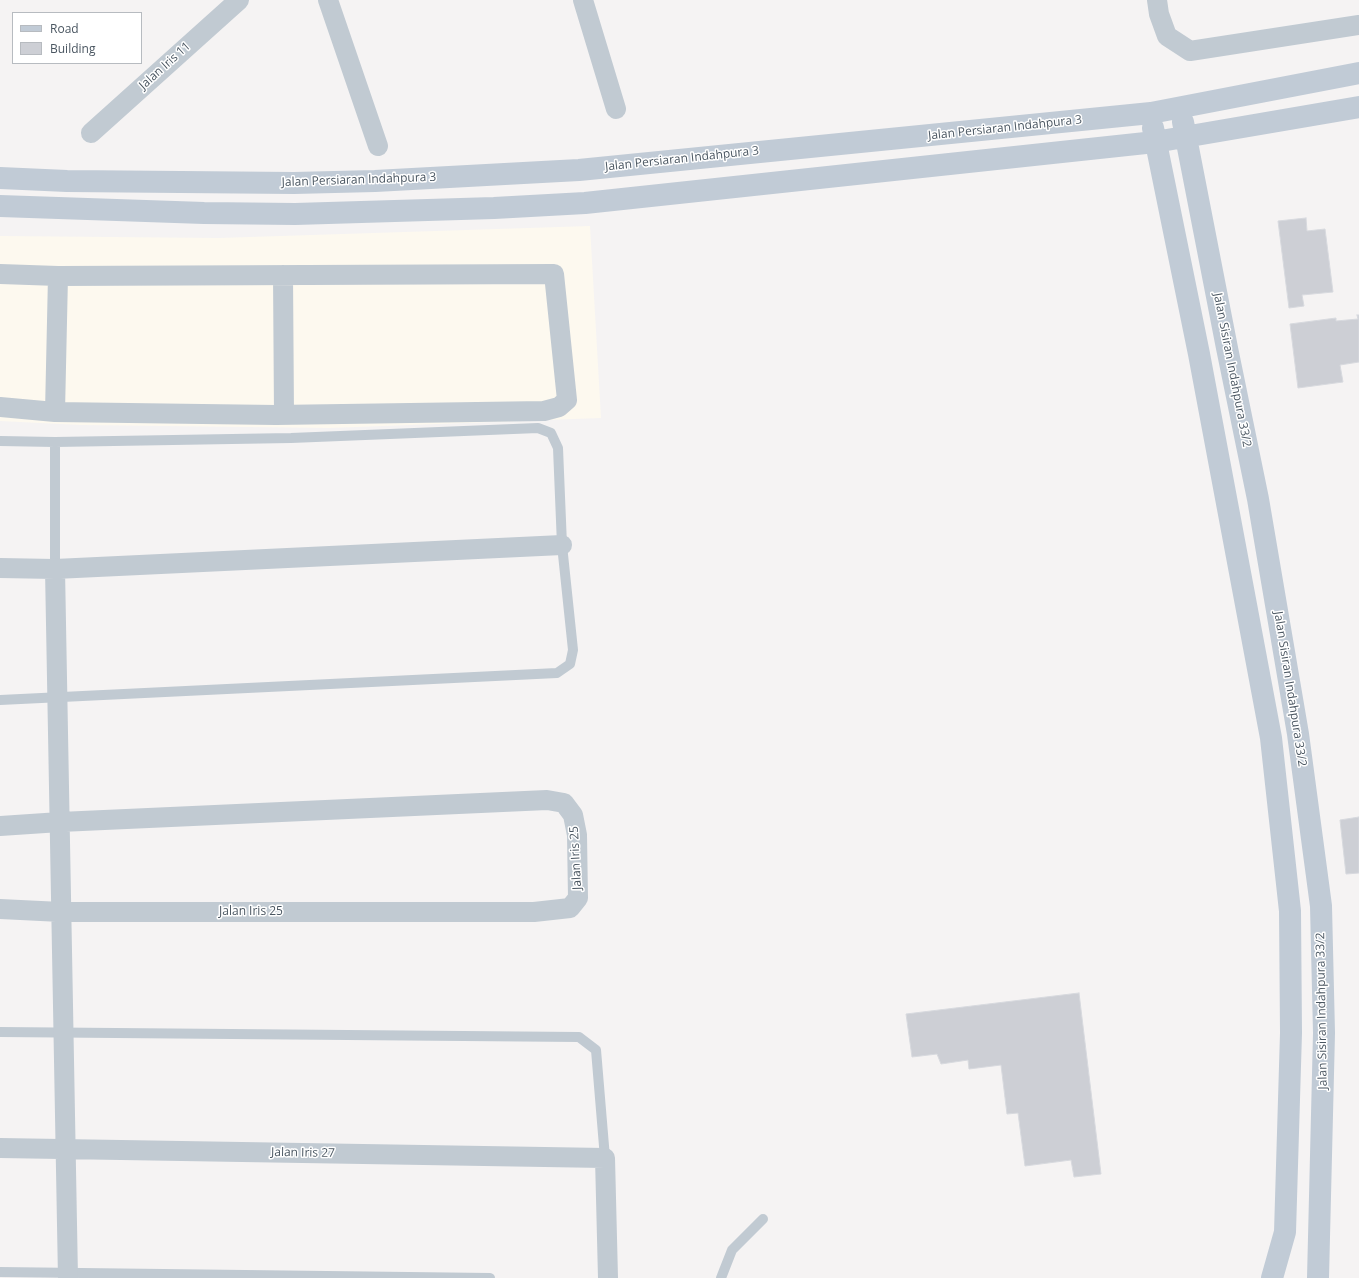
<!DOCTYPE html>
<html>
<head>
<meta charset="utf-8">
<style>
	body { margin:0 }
	#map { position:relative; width:1359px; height:1278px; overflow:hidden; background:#f5f3f3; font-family:"Open Sans",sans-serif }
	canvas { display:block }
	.legend { position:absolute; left:12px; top:12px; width:130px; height:52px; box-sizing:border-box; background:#fff; border:1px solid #b7bbc0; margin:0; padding:5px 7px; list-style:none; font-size:12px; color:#4a5661 }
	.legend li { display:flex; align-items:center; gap:8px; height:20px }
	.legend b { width:20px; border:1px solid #b7bbc0 }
</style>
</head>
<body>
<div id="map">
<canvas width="1359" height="1278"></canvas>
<ul class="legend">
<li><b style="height:5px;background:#c1cbd6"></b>Road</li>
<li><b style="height:11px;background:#cdcfd5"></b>Building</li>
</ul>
</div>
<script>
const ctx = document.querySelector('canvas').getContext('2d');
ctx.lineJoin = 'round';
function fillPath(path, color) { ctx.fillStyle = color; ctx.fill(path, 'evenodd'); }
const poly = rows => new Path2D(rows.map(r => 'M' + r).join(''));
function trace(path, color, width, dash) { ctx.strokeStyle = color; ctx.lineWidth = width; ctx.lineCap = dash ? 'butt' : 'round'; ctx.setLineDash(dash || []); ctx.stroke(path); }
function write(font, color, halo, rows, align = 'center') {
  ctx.font = font + ' "Open Sans",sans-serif'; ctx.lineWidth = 3; ctx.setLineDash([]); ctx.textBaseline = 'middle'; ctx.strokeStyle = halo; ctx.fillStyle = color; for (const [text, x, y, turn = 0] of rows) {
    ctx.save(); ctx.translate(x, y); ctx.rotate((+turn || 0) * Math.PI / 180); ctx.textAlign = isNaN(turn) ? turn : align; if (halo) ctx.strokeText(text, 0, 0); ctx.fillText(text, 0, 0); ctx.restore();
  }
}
const commercial = poly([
	[590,226,601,418,329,428,81,425,0,421,0,236,219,238]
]);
const building = poly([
	[1306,218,1307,231,1325,229,1333,292,1302,295,1304,306,1289,308,1278,221,1306,218],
	[1357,315,1359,315,1359,362,1340,365,1343,382,1298,388,1290,324,1336,318,1336,321,1358,319,1357,315],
	[1359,817,1359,873,1346,874,1340,820,1359,817],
	[1079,993,1101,1174,1074,1177,1071,1160,1025,1166,1018,1113,1007,1114,1001,1065,969,1069,968,1060,941,1064,937,1054,912,1057,906,1014,1079,993]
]);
const service = poly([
	[0,441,55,442,291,438,538,428,551,433,558,448,562,545,573,650,570,664,557,673,0,700],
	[55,442,55,569],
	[0,1032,579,1037,596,1050,605,1158],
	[0,1272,490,1278],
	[721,1278,732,1250,763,1219]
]);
const minor = poly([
	[328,0,378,146],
	[583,0,616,109],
	[1157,0,1159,14,1167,36,1190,51,1359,25],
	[91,133,239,0],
	[0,274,58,276,554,274,567,400,559,407,544,411,276,415,55,412,0,407],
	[283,275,284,415],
	[55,412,58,276],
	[0,568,55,569,562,545],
	[55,569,68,1278],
	[0,826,60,822,547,800,564,803,573,815,577,835,578,898,570,908,534,912,61,912,0,909],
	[0,1148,605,1158,608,1278]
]);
const secondary = poly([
	[1183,122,1227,348,1258,499,1298,734,1321,906,1324,1033,1318,1278],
	[1153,128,1199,354,1271,738,1290,911,1291,1033,1285,1232,1272,1278],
	[0,178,67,181,294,183,375,181,579,170,1151,113,1359,73],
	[0,206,204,213,295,214,494,208,585,203,1155,142,1359,107]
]);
const streetNames = [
	["Jalan Iris 11",165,66,-42],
	["Jalan Persiaran Indahpura 3",1005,128,-6],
	["Jalan Persiaran Indahpura 3",682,159,-6],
	["Jalan Persiaran Indahpura 3",359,180,-2],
	["Jalan Sisiran Indahpura 33/2",1232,370,79],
	["Jalan Sisiran Indahpura 33/2",1290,689,81],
	["Jalan Iris 25",576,858,-93],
	["Jalan Iris 25",251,912],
	["Jalan Sisiran Indahpura 33/2",1322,1011,-91],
	["Jalan Iris 27",303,1153,1]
];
fillPath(commercial, '#fdf9ef');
fillPath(building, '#cdcfd5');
trace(building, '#d7d9de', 1);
trace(service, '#c1cad2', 10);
trace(minor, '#c1cad2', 20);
trace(secondary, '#c1cbd6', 22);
write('12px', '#4a5661', '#fff', streetNames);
</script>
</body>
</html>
